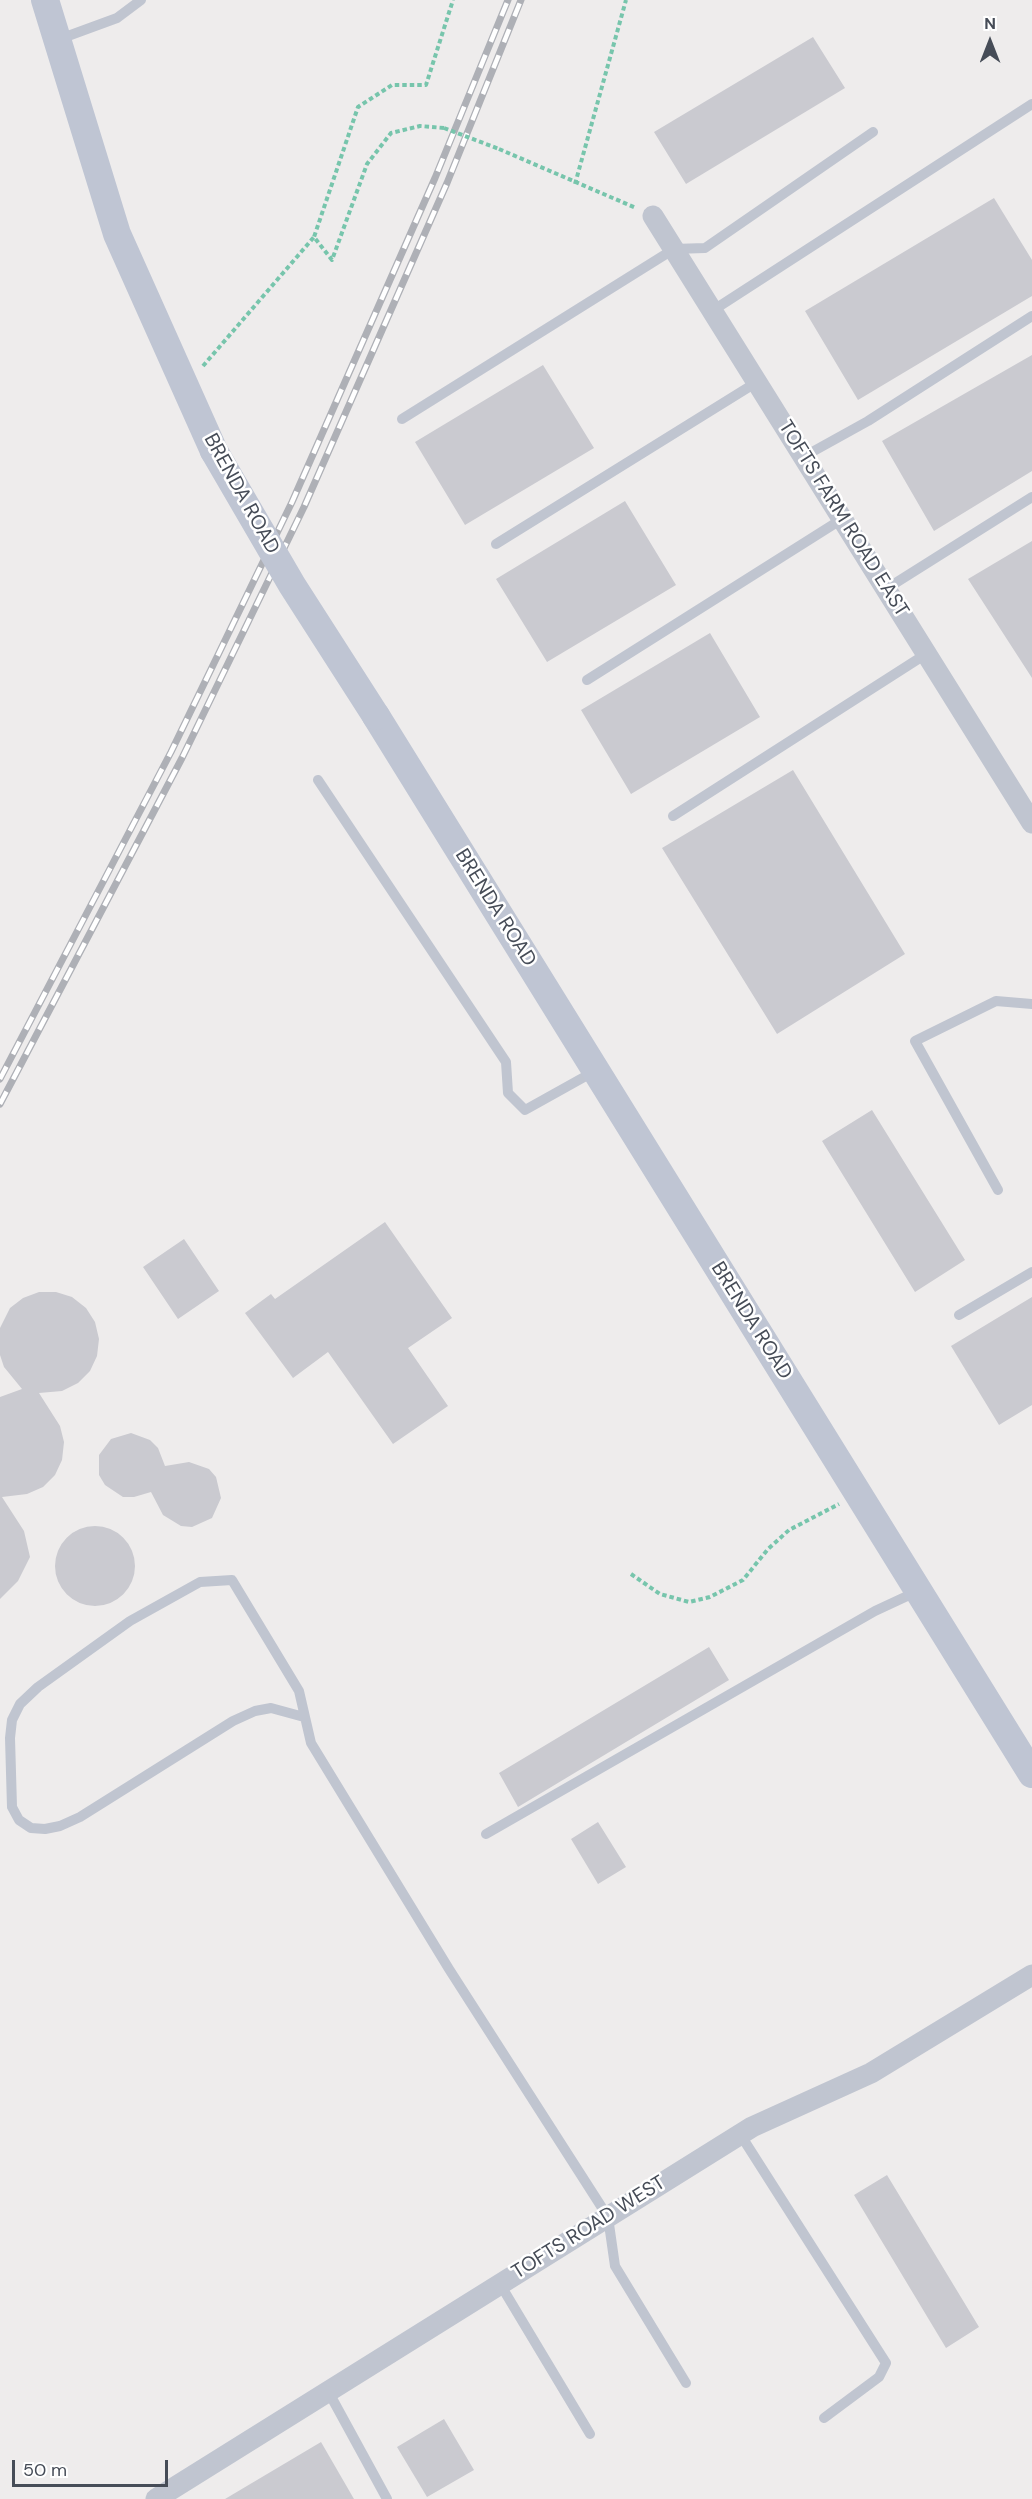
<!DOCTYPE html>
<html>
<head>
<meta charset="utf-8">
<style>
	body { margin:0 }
	#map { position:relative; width:1032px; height:2499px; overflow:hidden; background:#eeecec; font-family:"DM Sans",sans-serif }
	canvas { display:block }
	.north { position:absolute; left:960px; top:12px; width:60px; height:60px; -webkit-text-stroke:4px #fff; paint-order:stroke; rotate:0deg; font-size:16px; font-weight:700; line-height:24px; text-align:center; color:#464c57 }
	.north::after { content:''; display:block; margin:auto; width:21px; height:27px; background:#464c57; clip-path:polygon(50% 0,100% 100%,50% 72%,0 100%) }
	.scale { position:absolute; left:12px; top:2460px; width:156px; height:27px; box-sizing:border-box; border:3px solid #464c57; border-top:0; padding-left:8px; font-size:18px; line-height:21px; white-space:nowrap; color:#464c57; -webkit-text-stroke:4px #fff; paint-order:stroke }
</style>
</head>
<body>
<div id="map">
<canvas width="1032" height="2499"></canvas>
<div class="north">N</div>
<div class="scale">50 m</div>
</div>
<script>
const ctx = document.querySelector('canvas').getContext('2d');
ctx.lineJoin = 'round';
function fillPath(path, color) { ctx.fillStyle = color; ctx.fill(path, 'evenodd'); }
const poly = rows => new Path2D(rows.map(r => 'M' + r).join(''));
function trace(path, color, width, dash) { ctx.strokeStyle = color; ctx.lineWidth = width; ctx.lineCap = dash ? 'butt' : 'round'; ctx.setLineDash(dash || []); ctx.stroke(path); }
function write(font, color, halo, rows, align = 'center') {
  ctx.font = font + ' "DM Sans",sans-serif'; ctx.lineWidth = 5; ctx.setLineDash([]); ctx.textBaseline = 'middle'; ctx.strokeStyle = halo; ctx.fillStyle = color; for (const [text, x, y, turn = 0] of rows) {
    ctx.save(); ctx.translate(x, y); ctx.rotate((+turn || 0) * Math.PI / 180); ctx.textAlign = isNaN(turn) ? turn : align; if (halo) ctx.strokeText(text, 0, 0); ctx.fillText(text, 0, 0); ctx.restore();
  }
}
const building = poly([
	[813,37,845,88,686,184,654,132],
	[994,198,1032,260,1032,296,858,400,805,311],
	[1032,355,1032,471,934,531,882,441],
	[543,365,594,448,465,525,415,442],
	[625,501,676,585,547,662,496,579],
	[1032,541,1032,678,968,579],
	[710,633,760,717,631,794,581,710],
	[793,770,905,954,777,1034,662,848],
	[872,1110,965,1260,915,1292,822,1141],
	[385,1222,452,1318,408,1348,448,1406,393,1444,328,1352,293,1378,245,1313,271,1294,275,1299],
	[184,1239,219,1291,178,1319,143,1267],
	[39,1292,56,1292,72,1297,86,1308,95,1322,99,1339,97,1356,90,1371,78,1383,62,1391,39,1393,60,1426,64,1442,62,1460,55,1475,43,1487,27,1494,2,1497,24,1531,30,1557,18,1581,0,1599,0,1397,22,1389,4,1367,0,1355,0,1328,10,1308,23,1298],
	[1032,1297,1032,1405,999,1425,951,1346],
	[131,1433,150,1440,158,1448,165,1466,189,1462,209,1469,216,1477,221,1498,212,1518,192,1527,181,1526,163,1515,151,1492,134,1497,123,1497,105,1485,99,1475,99,1455,111,1439],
	'55 1566a40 40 0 1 1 80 0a40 40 0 1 1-80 0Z',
	[709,1647,729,1680,518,1807,499,1773],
	[598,1822,626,1867,598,1884,571,1839],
	[887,2175,979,2327,946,2348,854,2195],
	[444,2419,474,2470,427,2497,397,2447],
	[321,2442,354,2499,225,2499]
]);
const path = poly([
	[444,128,420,126,391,133,367,164,332,260,314,237,358,107,392,85,426,85,453,0],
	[499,149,636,208],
	[575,184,626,0],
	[203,366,314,237],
	[631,1574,660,1594,689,1602,710,1597,743,1580,768,1549,789,1530,839,1504]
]);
const service = poly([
	[57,40,117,18,141,0],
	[712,311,1032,104],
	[402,419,674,249,705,248,873,132],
	[803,457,868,421,1032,316],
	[496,544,757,382],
	[886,589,1032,497],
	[587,680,842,519],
	[318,780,506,1062,508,1093,525,1110,595,1071],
	[673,816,926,654],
	[998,1190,915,1041,996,1001,1032,1004],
	[959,1315,1032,1272],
	[304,1717,271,1708,255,1711,233,1721,80,1817,60,1826,45,1829,31,1828,19,1820,12,1807,10,1738,12,1720,20,1704,38,1687,130,1621,200,1582,232,1580,299,1691,311,1743,449,1969,608,2217,615,2266,686,2383],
	[486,1834,875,1611,918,1591],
	[740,2134,886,2363,879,2377,824,2418],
	[500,2284,590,2434],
	[328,2391,387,2499]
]);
const minor = poly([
	[653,216,1032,823],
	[156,2499,752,2127,871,2073,1032,1975]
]);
const secondary = poly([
	[45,0,117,234,214,451],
	[376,716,1032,1774]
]);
const rail = poly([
	[0,1079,171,752,292,502,435,178,508,0],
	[0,1104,182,758,304,507,447,183,521,0]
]);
const pathBridge = poly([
	[444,128,499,149]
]);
const secondaryBridge = poly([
	[214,451,292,585,376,716]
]);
const streetNames = [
	["BRENDA ROAD",241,494,61],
	["TOFTS FARM ROAD EAST",843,519,58],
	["BRENDA ROAD",495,908,58],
	["BRENDA ROAD",751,1321,58],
	["TOFTS ROAD WEST",589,2228,-32]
];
fillPath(building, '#cacad0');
trace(path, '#77c5ac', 4, [4.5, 3]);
trace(service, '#c0c5d0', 10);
trace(minor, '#c0c5d0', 21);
trace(secondary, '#bfc5d3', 28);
trace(rail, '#aeb0b6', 7);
trace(rail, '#fff', 4.5, [14]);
trace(pathBridge, '#77c5ac', 4, [4.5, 3]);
trace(secondaryBridge, '#bfc5d3', 28);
write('20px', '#464c57', '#fff', streetNames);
</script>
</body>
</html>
